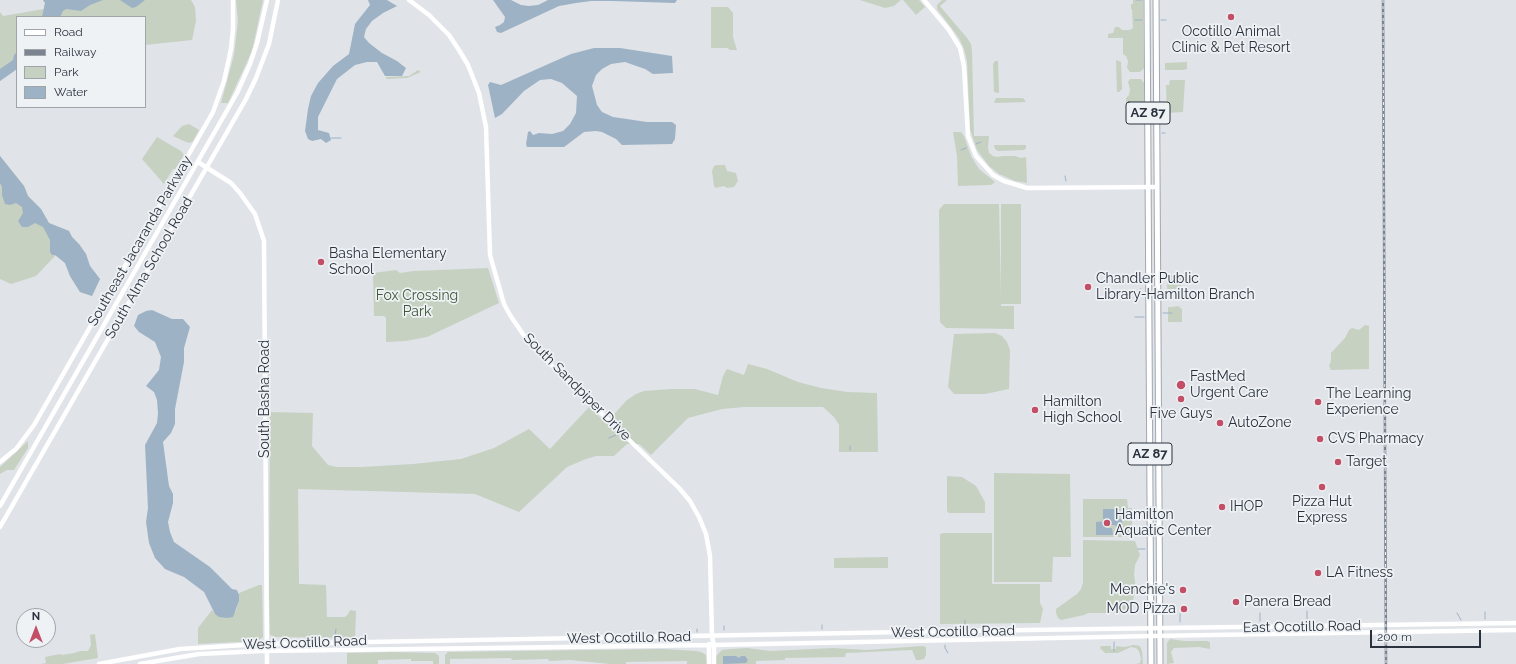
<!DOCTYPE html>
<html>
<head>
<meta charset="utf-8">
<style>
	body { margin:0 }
	#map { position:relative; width:1516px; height:664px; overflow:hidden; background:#e0e3e8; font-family:Raleway,sans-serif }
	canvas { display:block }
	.legend { position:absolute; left:16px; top:16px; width:130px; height:92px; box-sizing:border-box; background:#eff2f5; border:1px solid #a0a5ac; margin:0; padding:5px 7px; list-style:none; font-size:12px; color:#2a323e }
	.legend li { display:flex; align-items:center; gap:8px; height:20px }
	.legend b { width:20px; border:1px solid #a0a5ac }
	.north { position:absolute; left:16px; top:608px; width:40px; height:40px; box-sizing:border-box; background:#eff2f5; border:1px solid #a0a5ac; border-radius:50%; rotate:0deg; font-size:11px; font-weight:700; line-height:16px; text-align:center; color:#2a323e }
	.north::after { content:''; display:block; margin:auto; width:14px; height:18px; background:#c24f66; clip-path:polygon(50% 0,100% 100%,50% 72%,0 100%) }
	.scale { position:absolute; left:1370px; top:630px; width:111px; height:18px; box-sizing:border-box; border:2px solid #2a323e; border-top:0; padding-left:5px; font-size:12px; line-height:14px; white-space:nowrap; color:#2a323e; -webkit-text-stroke:3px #eff2f5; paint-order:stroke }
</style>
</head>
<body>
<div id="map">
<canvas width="1516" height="664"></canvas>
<ul class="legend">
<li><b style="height:5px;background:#fff"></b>Road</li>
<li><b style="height:5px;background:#7b8490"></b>Railway</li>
<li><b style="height:11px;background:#c6d1c2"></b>Park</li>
<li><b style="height:11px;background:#9eb2c5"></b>Water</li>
</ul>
<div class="north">N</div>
<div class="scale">200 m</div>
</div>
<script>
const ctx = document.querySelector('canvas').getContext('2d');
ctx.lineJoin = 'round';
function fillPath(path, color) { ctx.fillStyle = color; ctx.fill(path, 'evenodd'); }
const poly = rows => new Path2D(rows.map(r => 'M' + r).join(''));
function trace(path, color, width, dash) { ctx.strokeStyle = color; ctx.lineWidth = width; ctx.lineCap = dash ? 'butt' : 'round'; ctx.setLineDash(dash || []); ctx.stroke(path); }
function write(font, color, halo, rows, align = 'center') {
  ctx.font = font + ' Raleway,sans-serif'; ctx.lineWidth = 3.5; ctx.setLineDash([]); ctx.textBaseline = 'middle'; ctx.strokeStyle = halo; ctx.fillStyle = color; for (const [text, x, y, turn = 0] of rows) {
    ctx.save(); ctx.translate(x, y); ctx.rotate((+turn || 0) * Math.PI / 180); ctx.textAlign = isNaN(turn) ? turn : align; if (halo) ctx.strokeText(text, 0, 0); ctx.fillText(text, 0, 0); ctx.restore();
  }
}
const green = poly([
	[43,0,191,0,195,7,196,21,192,40,145,45,145,17,17,17,17,69,0,81,0,12,3,16,44,9,45,3],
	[236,0,263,0,252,51,228,103,221,103,234,55,238,21],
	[860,0,901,0,894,6,885,8],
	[903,0,919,0,925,7,916,15],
	[942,0,947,0,940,6,967,38,971,44,972,52,974,136,989,136,988,147,989,153,993,156,997,157,1003,156,1015,156,1021,158,1026,157,1027,183,1015,181,999,174,989,166,977,150,970,129,967,61,964,49,959,38,937,9,937,5],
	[1133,0,1143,0,1144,68,1140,72,1130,72,1127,68,1128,61,1126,56,1123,54,1123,38,1108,38,1108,34,1113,33,1115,27,1119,27,1122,30,1130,30,1133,28,1132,9,1131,9,1131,4,1133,4],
	[711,7,728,7,733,13,733,37,737,50,730,50,727,48,711,48],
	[1116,60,1121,62,1122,89,1119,92,1117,92],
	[995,61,998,61,999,93,994,92,993,64],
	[1187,62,1187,69,1184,70,1165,70,1165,63],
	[418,70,421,72,407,78,386,79,386,77,409,76],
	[1130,79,1141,79,1144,83,1144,114,1126,114,1126,98,1129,95,1130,89,1128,82],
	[1170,80,1185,80,1183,112,1167,113,1166,85,1169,85],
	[996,98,1023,98,1026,102,994,103],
	[189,124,199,130,193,141,190,143,186,142,173,136,182,126],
	[953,132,961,132,964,136,971,156,979,169,995,182,991,185,958,186,957,156],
	[157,137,181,151,184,155,175,169,173,169,164,184,142,159],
	[994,145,1026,145,1026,148,1024,150,998,151,995,149],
	[0,156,24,186,28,196,41,209,49,223,69,231,72,237,79,244,86,254,90,266,100,279,92,296,80,292,70,276,65,263,56,255,36,276,11,284,0,279],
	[717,165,725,165,727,171,736,173,738,181,734,187,727,188,724,186,716,188,714,186,712,171,714,166],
	[944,204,999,204,1001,297,1001,204,1021,204,1021,304,1001,304,1001,306,1014,306,1014,329,946,328,940,322,939,210],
	[488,268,499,303,427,337,406,341,386,342,386,318,384,316,374,316,373,273,396,270,400,273,414,271],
	[1168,275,1181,275,1181,287,1176,289,1167,289],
	[1178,306,1182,309,1182,322,1168,322,1168,307,1172,307],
	[1365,325,1369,326,1369,369,1331,370,1329,366,1331,361,1331,353,1345,338,1349,330,1352,328,1359,330],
	[995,333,1002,336,1007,342,1010,350,1009,389,985,394,954,394,948,387,954,334],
	[748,364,767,369,798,382,821,388,847,392,877,393,878,452,839,452,839,425,834,417,823,407,744,407,722,409,688,418,651,455,639,444,627,444,614,456,596,456,586,459,567,467,519,512,475,494,298,489,299,584,326,585,327,617,345,617,348,614,350,610,356,611,355,638,276,637,270,635,269,596,270,412,313,413,312,446,328,465,337,467,362,467,413,464,461,459,494,448,529,429,550,449,589,407,606,423,627,400,636,394,644,391,671,389,695,389,718,395,723,376,727,369,744,375],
	[28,441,28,448,14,470,7,470,0,474,0,467],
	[994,473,1070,474,1071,557,1053,557,1052,582,994,582],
	[947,476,962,477,976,486,985,502,985,513,949,513,947,511],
	[1083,499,1127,499,1128,508,1132,508,1132,537,1083,537],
	[944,533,992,533,992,584,1040,584,1040,603,1043,609,1040,623,940,624,940,534],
	[1083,540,1135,541,1140,555,1135,565,1134,575,1136,588,1130,613,1088,613,1084,615,1061,620,1058,618,1056,613,1056,609,1077,594,1081,589,1083,583],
	[888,557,888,568,834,568,834,558],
	[259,585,262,585,263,637,258,641,198,644,198,628,212,610,215,614,236,611,239,601,239,593],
	[95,634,98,658,63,664,41,664,46,663,45,657,60,654,62,655,74,653,80,651,88,651,91,645,90,635],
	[1170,639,1184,641,1208,641,1210,643,1210,649,1199,647,1174,648,1171,652,1174,663,1167,664,1167,643],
	[1134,645,1140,646,1142,651,1143,664,1136,664,1140,663,1141,659,1139,651,1136,648,1131,647,1118,653,1105,653,1100,648,1101,646,1111,646,1111,649,1116,649,1116,646,1124,647],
	[922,646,926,647,926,655,924,659,920,660,916,660,912,650,846,653,845,657,785,658,785,660,756,661,756,664,716,664,716,656,722,650,731,649,747,648,770,651,833,648,867,650],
	[662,649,696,651,701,652,706,655,707,664,687,664,687,661,626,662,626,664,610,664,570,660,549,661,548,659,512,660,511,658,450,659,450,664,445,664,445,655,448,652],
	[393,652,435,653,439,656,439,664,433,664,433,661,411,661,411,659,378,660,378,664,347,664,347,653]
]);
const water = poly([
	[43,0,103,0,90,5,81,11,66,9,63,11,60,17,42,17,45,3],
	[120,0,145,0,136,7,132,8],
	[368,0,387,0,397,6,383,13,372,21,366,29,364,37,369,43,382,53,397,61,406,68,402,76,385,76,377,62,367,62,355,65,337,79,318,117,318,130,329,133,331,140,326,143,321,139,312,141,308,139,305,131,308,109,311,96,318,83,333,66,349,54,355,24,370,5],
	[493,0,511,0,521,5,529,6,538,5,548,0,677,0,675,3,612,1,591,1,576,3,559,6,501,33,497,32,495,27,500,25,504,22,505,17],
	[594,48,620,48,672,56,673,73,653,74,645,69,625,62,611,64,602,69,596,75,592,86,597,105,602,112,613,117,647,122,672,122,676,125,675,139,672,144,622,145,616,139,602,132,596,131,584,132,564,147,527,147,526,144,528,132,530,131,533,135,539,133,552,134,563,131,570,124,576,113,577,96,562,83,551,79,540,80,524,91,502,114,495,118,488,85,490,82,501,85,571,54],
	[17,52,17,69,0,81,0,69,13,60,14,55],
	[0,156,24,186,28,196,41,209,49,223,69,231,72,237,79,244,86,254,90,266,100,279,92,296,80,292,70,276,65,263,55,255,52,255,50,252,50,240,43,227,35,223,28,227,22,227,18,221,23,213,22,207,16,203,10,205,5,204,2,195,2,187,0,183],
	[152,310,172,319,183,319,190,327,184,348,184,362,175,409,175,424,171,433,163,442,169,486,173,494,173,503,168,522,170,532,174,542,210,567,232,589,237,590,239,595,239,601,233,617,227,618,219,617,215,614,204,592,184,577,165,569,155,558,149,543,146,522,148,508,145,445,157,423,158,413,157,400,154,392,146,386,159,370,161,357,155,342,139,332,134,326,138,315,146,311],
	[1103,509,1115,509,1119,511,1119,519,1122,519,1122,527,1121,528,1117,528,1115,525,1109,525,1109,523,1106,526,1107,528,1112,528,1113,535,1096,535,1096,522,1106,521,1106,519,1103,519],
	[723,656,736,656,739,658,741,656,745,656,748,660,746,663,723,664]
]);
const stream = poly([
	[1136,0,1142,0],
	[1135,20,1142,20],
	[1161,20,1166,20],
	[1136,118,1142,118],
	[1162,133,1165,133],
	[331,138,341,138],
	[976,144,981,142],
	[961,150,966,148],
	[1065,176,1066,181],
	[1139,276,1141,276],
	[1140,289,1141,289],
	[1163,313,1172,313],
	[1135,317,1144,317],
	[609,438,616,435],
	[850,446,850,450],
	[1138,512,1145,512],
	[1140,532,1145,531],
	[1167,532,1171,532],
	[1138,549,1145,549],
	[1167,587,1172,586],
	[1485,612,1485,619],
	[1260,613,1260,621],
	[1457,613,1461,620],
	[1180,614,1180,622],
	[965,620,965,627],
	[1307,622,1307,611],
	[822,625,822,629],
	[724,626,724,630],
	[697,629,697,632],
	[335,636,336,629],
	[945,645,945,648,948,653],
	[1114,651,1114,642]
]);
const secondary = poly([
	[409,0,429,15,449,35,459,50,468,65,479,93,486,127,490,255,504,304,510,315,529,343,546,360,679,488,690,501,699,517,706,534,710,556,712,637,714,645,714,664],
	[924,0,949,30,960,48,964,66,968,136,976,156,993,175,1004,181,1027,188,1157,187],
	[198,162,231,183,240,193,255,214,264,241,267,664],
	[0,462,16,449,34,425,213,112,224,81,231,49,233,29,233,0],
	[0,506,237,93,250,64,257,43,267,0],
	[0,527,246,99,256,78,269,44,278,0],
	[99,664,180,649,260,644,959,631,1516,623],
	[140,664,199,654,260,651,714,645,1151,636,1516,630],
	[709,664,709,644]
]);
const primary = poly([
	[1147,0,1151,664],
	[1156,0,1160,664]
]);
const rail = poly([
	[1383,0,1386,664]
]);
const markers = [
	[1231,17,4,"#c24f66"],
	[321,262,4,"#c24f66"],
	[1088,287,4,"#c24f66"],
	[1181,385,5,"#c24f66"],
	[1181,399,4,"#c24f66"],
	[1318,402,4,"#c24f66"],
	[1035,410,4,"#c24f66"],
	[1220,423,4,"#c24f66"],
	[1320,439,4,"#c24f66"],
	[1338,462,4,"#c24f66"],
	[1322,487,4,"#c24f66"],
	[1222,507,4,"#c24f66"],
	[1107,523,4,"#c24f66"],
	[1318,573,4,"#c24f66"],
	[1183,590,4,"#c24f66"],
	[1236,602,4,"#c24f66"],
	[1184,609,4,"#c24f66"]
];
const shields = [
	[1148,113,44],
	[1150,454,44]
];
const shieldNames = [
	["AZ 87",1148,113],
	["AZ 87",1150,454]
];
const poiNames = [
	["Ocotillo Animal",1231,32,"center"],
	["Clinic & Pet Resort",1231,48,"center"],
	["Basha Elementary",329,254],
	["School",329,270],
	["Chandler Public",1096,279],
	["Library-Hamilton Branch",1096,295],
	["FastMed",1190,377],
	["Urgent Care",1190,393],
	["The Learning",1326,394],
	["Experience",1326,410],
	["Hamilton",1043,402],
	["High School",1043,418],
	["Five Guys",1181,414,"center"],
	["AutoZone",1228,423],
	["CVS Pharmacy",1328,439],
	["Target",1346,462],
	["Pizza Hut",1322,502,"center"],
	["Express",1322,518,"center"],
	["IHOP",1230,507],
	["Hamilton",1115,515],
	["Aquatic Center",1115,531],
	["LA Fitness",1326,573],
	["Menchie's",1175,590,"right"],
	["Panera Bread",1244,602],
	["MOD Pizza",1176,609,"right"]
];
const streetNames = [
	["Southeast Jacaranda Parkway",140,241,-60],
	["South Alma School Road",149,268,-60],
	["South Sandpiper Drive",577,387,45],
	["South Basha Road",265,399,-90],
	["East Ocotillo Road",1302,627,-1],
	["West Ocotillo Road",953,632,-1],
	["West Ocotillo Road",629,638,-1],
	["West Ocotillo Road",305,643,-2]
];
const parkNames = [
	["Fox Crossing",417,296],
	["Park",417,312]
];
fillPath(green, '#c6d1c2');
fillPath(water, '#9eb2c5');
trace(stream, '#9eb2c5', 1);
trace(primary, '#a0a8b2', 7);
trace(secondary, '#fff', 4.5);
trace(primary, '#fff', 5);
trace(rail, '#7b8490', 2.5);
trace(rail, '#eff2f5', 1, [3]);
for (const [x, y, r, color] of markers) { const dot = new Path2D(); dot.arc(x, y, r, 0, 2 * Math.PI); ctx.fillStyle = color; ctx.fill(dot); trace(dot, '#eff2f5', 1.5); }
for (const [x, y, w] of shields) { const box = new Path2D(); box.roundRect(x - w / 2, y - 11, w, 22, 3); ctx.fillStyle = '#eff2f5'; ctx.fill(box); trace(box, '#2a323e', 1); }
write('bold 13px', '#2a323e', null, shieldNames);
write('14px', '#2a323e', '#eff2f5', poiNames, 'left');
write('14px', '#2a323e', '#eff2f5', streetNames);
write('14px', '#405839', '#eff2f5', parkNames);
</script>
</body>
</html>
